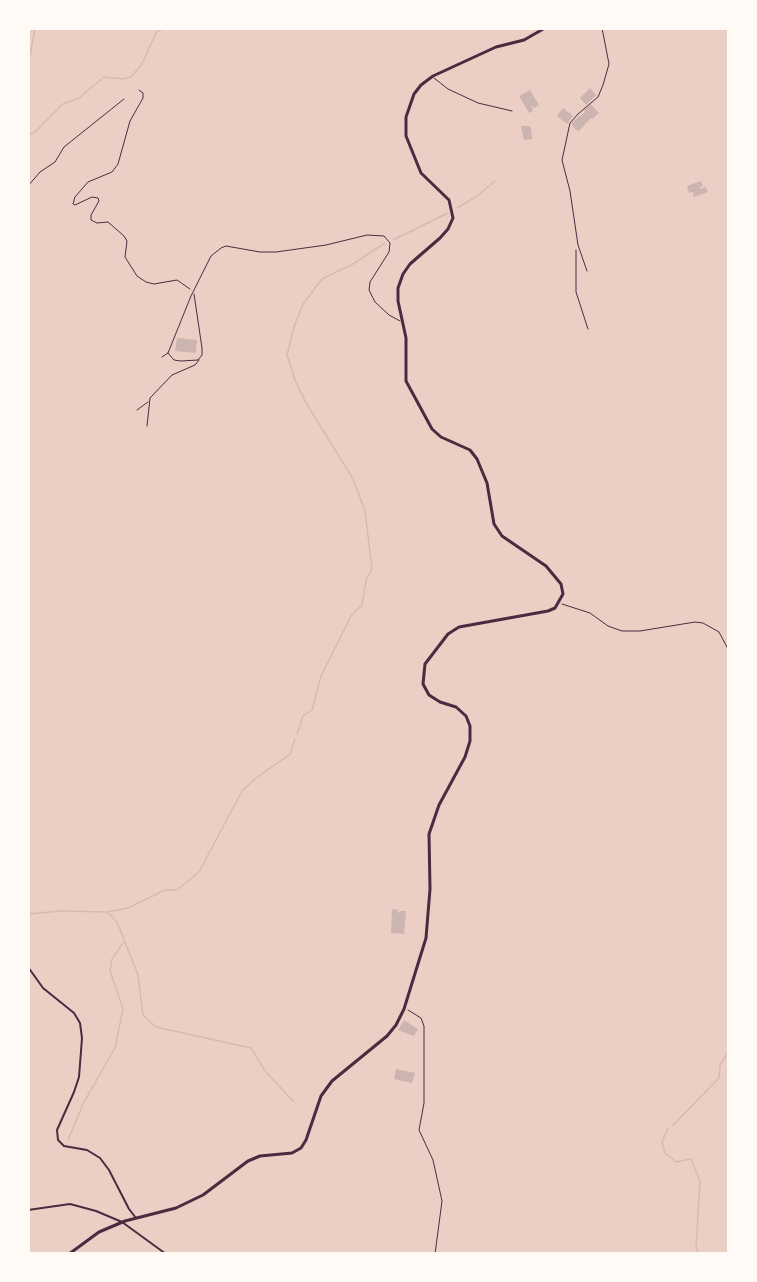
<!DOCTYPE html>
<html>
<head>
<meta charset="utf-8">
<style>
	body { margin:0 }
	#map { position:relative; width:757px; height:1282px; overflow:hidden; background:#f7e1d7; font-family:Quicksand,sans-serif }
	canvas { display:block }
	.frame { position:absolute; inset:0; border:30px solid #fffaf5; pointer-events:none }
</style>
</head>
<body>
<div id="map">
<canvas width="757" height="1282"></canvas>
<div class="frame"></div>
</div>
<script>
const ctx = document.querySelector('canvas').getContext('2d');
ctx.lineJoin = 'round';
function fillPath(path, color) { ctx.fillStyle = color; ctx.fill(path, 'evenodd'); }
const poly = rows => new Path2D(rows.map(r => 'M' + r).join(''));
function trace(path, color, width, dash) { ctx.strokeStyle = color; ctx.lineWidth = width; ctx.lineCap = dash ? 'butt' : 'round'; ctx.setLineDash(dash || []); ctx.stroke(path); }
const green = poly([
	[28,29,728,29,728,1253,29,1253]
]);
const stream = poly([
	[28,67,35,28],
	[28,135,35,132,63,104,79,98,104,77,124,79,131,77,142,64,157,31,168,28],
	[457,208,476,197,495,181],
	[393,240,448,213],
	[297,734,303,716,312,710,321,676,351,616,362,605,366,580,372,569,365,511,353,479,305,401,295,380,287,355,294,327,303,304,322,279,353,264,385,243],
	[108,913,117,922,138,975,143,1015,156,1027,251,1048,265,1071,293,1101],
	[28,914,60,911,107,912,128,908,165,890,177,890,199,872,242,791,255,779,290,754,295,739],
	[673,1125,719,1078,720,1065,728,1052],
	[668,1128,662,1142,665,1153,676,1162,691,1159,700,1181,696,1248,699,1254],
	[68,1140,84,1102,115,1048,123,1009,110,971,112,959,123,943]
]);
const building = poly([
	[590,88,596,95,586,105,580,98],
	[530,90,539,105,534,108,531,105,533,111,529,113,519,96],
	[591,104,599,113,592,119,591,118,579,131,576,130,571,123,585,112,584,110],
	[563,108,573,116,567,124,557,116],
	[521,126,529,126,531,128,532,139,524,140],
	[701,181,703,186,700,187,700,189,706,187,708,192,694,197,693,192,689,193,687,186],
	[177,338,197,340,196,353,175,351],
	[392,909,398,910,398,914,400,911,406,911,404,934,391,933],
	[404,1020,418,1029,414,1036,398,1030],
	[396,1069,415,1073,412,1083,394,1079]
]);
const path = poly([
	[139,90,143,93,143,98,130,121,118,164,112,172,88,182,75,197,73,204,75,205,92,197,98,198,99,201,91,215,91,220,97,223,108,222,124,236,127,241,125,257,137,276,146,282,154,284,177,280,190,289],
	[28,186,40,172,55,162,64,147,124,99],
	[576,250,576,292,588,329],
	[562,604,590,613,608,626,622,631,640,631,695,622,703,623,719,632,728,649],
	[408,1010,421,1018,424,1026,424,1103,419,1130,433,1160,442,1201,435,1254]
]);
const service = poly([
	[434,78,448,89,478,103,512,111],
	[587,271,578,245,570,191,562,160,570,123,578,114,598,97,603,85,609,64,602,28],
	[168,353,174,360,181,361,198,360,202,355,202,348,194,294],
	[162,357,168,353,191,296,211,256,221,248,226,246,260,252,276,252,326,245,367,235,384,236,390,243,389,252,370,282,369,290,375,302,389,315,400,321],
	[137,410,148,402],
	[147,426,150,398,172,375,195,365,199,360]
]);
const minor = poly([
	[28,1210,70,1204,96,1211,122,1222,166,1254]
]);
const tertiary = poly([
	[28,967,43,988,74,1013,80,1023,82,1038,79,1077,74,1092,57,1130,58,1140,64,1146,87,1150,100,1158,109,1170,129,1209,136,1218]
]);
const secondary = poly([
	[69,1254,99,1232,125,1221,176,1208,203,1195,248,1161,260,1156,292,1153,301,1148,306,1140,321,1096,332,1081,387,1036,396,1025,404,1009,426,938,430,889,429,834,439,805,465,757,470,741,470,726,466,716,456,707,440,702,429,695,423,684,425,664,448,634,459,627,548,611,555,608,563,594,561,584,546,566,502,536,494,524,487,483,477,459,470,450,441,437,432,429,406,381,406,338,398,301,398,288,403,274,410,264,440,238,448,229,453,218,449,200,421,173,406,136,406,117,414,94,421,85,433,76,496,47,524,40,545,28]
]);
fillPath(green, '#ebcfc5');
trace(stream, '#dcb8b0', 1.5);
fillPath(building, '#ccb4b1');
trace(path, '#4a2c40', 1);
trace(service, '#4a2c40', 1);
trace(minor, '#4a2c40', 2);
trace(tertiary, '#4a2c40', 2);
trace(secondary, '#4a2c40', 3);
</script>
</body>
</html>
